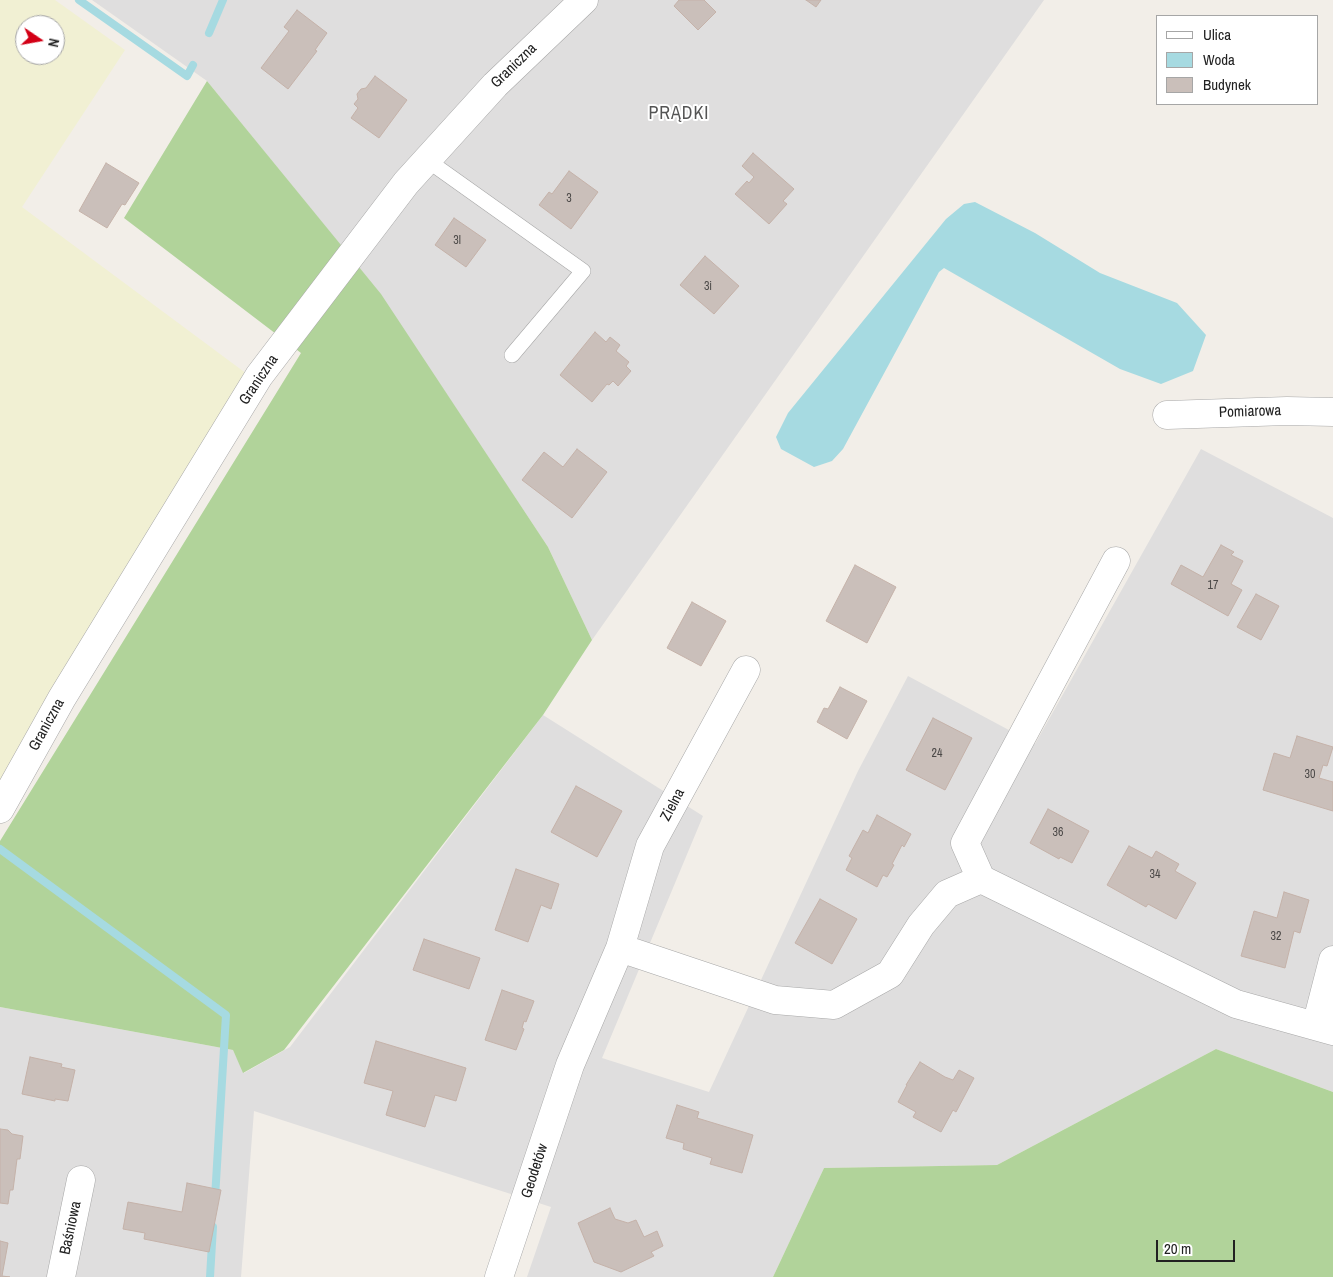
<!DOCTYPE html>
<html>
<head>
<meta charset="utf-8">
<style>
	body { margin:0 }
	#map { position:relative; width:1333px; height:1277px; overflow:hidden; background:#f2eee8; font-family:"Archivo Narrow",sans-serif }
	canvas { display:block }
	.legend { position:absolute; left:1156px; top:15px; width:162px; height:90px; box-sizing:border-box; background:#fff; border:1px solid #a6a6a6; margin:0; padding:6px 9px; list-style:none; font-size:15px; color:#212121 }
	.legend li { display:flex; align-items:center; gap:10px; height:25px }
	.legend b { width:25px; border:1px solid #a6a6a6 }
	.north { position:absolute; left:15px; top:15px; width:50px; height:50px; box-sizing:border-box; background:#fff; border:1px solid #a6a6a6; border-radius:50%; rotate:102deg; font-size:14px; font-weight:700; line-height:20px; text-align:center; color:#212121 }
	.north::after { content:''; display:block; margin:auto; width:18px; height:22px; background:#d30016; clip-path:polygon(50% 0,100% 100%,50% 72%,0 100%) }
	.scale { position:absolute; left:1156px; top:1240px; width:79px; height:22px; box-sizing:border-box; border:2px solid #212121; border-top:0; padding-left:6px; font-size:15px; line-height:18px; white-space:nowrap; color:#212121; -webkit-text-stroke:4px #fff; paint-order:stroke }
</style>
</head>
<body>
<div id="map">
<canvas width="1333" height="1277"></canvas>
<ul class="legend">
<li><b style="height:6px;background:#fff"></b>Ulica</li>
<li><b style="height:14px;background:#a6dae1"></b>Woda</li>
<li><b style="height:14px;background:#cabfba"></b>Budynek</li>
</ul>
<div class="north">N</div>
<div class="scale">20 m</div>
</div>
<script>
const ctx = document.querySelector('canvas').getContext('2d');
ctx.lineJoin = 'round';
function fillPath(path, color) { ctx.fillStyle = color; ctx.fill(path, 'evenodd'); }
const poly = rows => new Path2D(rows.map(r => 'M' + r).join(''));
function trace(path, color, width, dash) { ctx.strokeStyle = color; ctx.lineWidth = width; ctx.lineCap = dash ? 'butt' : 'round'; ctx.setLineDash(dash || []); ctx.stroke(path); }
function write(font, color, halo, rows, align = 'center') {
  ctx.font = font + ' "Archivo Narrow",sans-serif'; ctx.lineWidth = 4; ctx.setLineDash([]); ctx.textBaseline = 'middle'; ctx.strokeStyle = halo; ctx.fillStyle = color; for (const [text, x, y, turn = 0] of rows) {
    ctx.save(); ctx.translate(x, y); ctx.rotate((+turn || 0) * Math.PI / 180); ctx.textAlign = isNaN(turn) ? turn : align; if (halo) ctx.strokeText(text, 0, 0); ctx.fillText(text, 0, 0); ctx.restore();
  }
}
const residential = poly([
	[92,0,1044,0,592,640,548,547,380,294,207,81],
	[1201,449,1333,518,1333,1092,1216,1049,997,1165,824,1168,773,1277,527,1277,551,1207,254,1111,241,1277,0,1277,0,1007,233,1050,244,1073,290,1047,543,715,703,816,602,1058,709,1092,858,771,908,676,1035,744]
]);
const farmland = poly([
	[0,0,55,0,125,50,22,207,247,374,0,782],
	[25,25,55,25,55,55,25,55]
]);
const forest = poly([
	[207,81,381,294,548,547,592,640,543,715,284,1050,243,1073,233,1050,0,1007,0,841,301,353,124,218],
	[1216,1049,1333,1092,1333,1277,773,1277,824,1168,997,1165]
]);
const water = poly([
	[975,202,1035,233,1100,273,1177,303,1206,335,1193,371,1161,384,1120,369,944,268,939,272,843,449,832,461,814,467,781,449,776,437,788,413,946,219,964,204]
]);
const stream = poly([
	[79,0,187,76,193,65],
	[209,33,223,0],
	[0,849,226,1015,215,1198],
	[210,1277,213,1227]
]);
const building = poly([
	[679,0,704,0,716,12,698,30,674,6,679,0],
	[806,0,821,0,816,7,806,0],
	[297,10,327,33,315,50,317,51,288,89,261,68,289,31,284,27,297,10],
	[375,76,407,100,379,138,351,118,358,108,354,104,358,99,357,94,361,89,366,88,375,76],
	[753,153,794,189,783,201,787,204,769,224,735,194,747,181,749,183,754,177,742,166,753,153],
	[106,163,139,183,125,205,122,204,107,228,79,211,106,163],
	[569,171,598,192,571,229,539,205,549,192,552,194,569,171],
	[454,218,486,240,466,267,435,245,454,218],
	[705,256,739,286,714,314,680,285,705,256],
	[595,332,606,342,610,337,620,345,616,351,629,362,626,366,631,371,618,386,613,381,609,385,607,384,592,402,560,375,595,332],
	[577,449,607,472,572,518,522,480,544,452,563,467,577,449],
	[1221,545,1234,552,1231,555,1243,561,1231,584,1242,590,1228,616,1171,584,1181,565,1203,577,1221,545],
	[855,565,896,587,867,643,826,621,855,565],
	[1256,594,1279,606,1261,640,1237,627,1256,594],
	[692,602,726,621,701,666,667,648,692,602],
	[840,687,867,701,847,739,817,722,824,708,828,709,840,687],
	[933,718,972,738,945,790,906,770,933,718],
	[1297,736,1333,747,1327,766,1323,765,1319,778,1333,782,1333,811,1263,790,1274,753,1290,758,1297,736],
	[576,786,622,811,597,857,551,832,576,786],
	[1048,809,1089,831,1072,863,1060,857,1059,859,1030,843,1048,809],
	[877,815,911,834,904,847,902,845,892,864,894,865,887,877,883,875,877,887,846,870,852,858,849,856,863,830,868,833,877,815],
	[1129,846,1152,858,1156,851,1179,864,1175,871,1196,883,1176,919,1148,904,1146,907,1107,885,1129,846],
	[516,869,559,884,551,909,541,905,528,942,495,930,516,869],
	[1284,892,1309,900,1300,933,1294,931,1285,968,1241,956,1254,911,1277,918,1284,892],
	[820,899,857,919,832,964,795,943,820,899],
	[424,939,480,958,469,989,413,970,424,939],
	[502,990,534,1001,526,1022,524,1021,522,1028,524,1029,516,1050,485,1040,502,990],
	[376,1041,466,1068,456,1101,435,1095,425,1127,386,1115,393,1091,364,1083,376,1041],
	[30,1057,62,1064,61,1067,75,1070,68,1101,55,1099,55,1101,22,1094,30,1057],
	[920,1062,945,1077,953,1080,959,1070,974,1078,956,1112,953,1110,941,1132,913,1117,916,1112,898,1102,907,1085,906,1085,920,1062],
	[677,1105,699,1112,697,1118,753,1135,742,1173,710,1164,712,1158,683,1149,684,1143,666,1138,677,1105],
	[0,1129,8,1130,12,1134,23,1136,20,1159,17,1159,13,1190,10,1190,8,1204,0,1203,0,1129],
	[187,1183,221,1190,209,1252,144,1239,145,1233,123,1229,128,1202,182,1212,187,1183],
	[610,1208,615,1219,628,1223,636,1220,644,1237,657,1231,663,1246,651,1252,654,1256,621,1272,594,1262,578,1223,610,1208],
	[0,1241,8,1243,2,1276,10,1277,0,1277,0,1241]
]);
const lane = poly([
	[427,160,583,271,512,355]
]);
const street = poly([
	[1167,415,1287,411,1333,412],
	[0,809,62,698,259,376,406,183,495,85,584,0],
	[981,879,965,843,1116,561],
	[620,948,650,846,746,670],
	[1316,1026,1333,960],
	[61,1277,81,1180],
	[499,1277,570,1065,620,948,775,1000,834,1005,890,974,921,925,947,894,981,879,1236,1004,1333,1031]
]);
const numberNames = [
	["3",569,199],
	["3l",457,241],
	["3i",708,287],
	["17",1213,586],
	["24",937,754],
	["30",1310,775],
	["36",1058,833],
	["34",1155,875],
	["32",1276,937]
];
const streetNames = [
	["Graniczna",514,66,-44],
	["Graniczna",259,380,-56],
	["Pomiarowa",1250,412,-2],
	["Graniczna",47,725,-61],
	["Zielna",673,805,-62],
	["Geodetów",535,1171,-72],
	["Baśniowa",71,1228,-78]
];
const quarterNames = [
	["PRĄDKI",679,114]
];
fillPath(residential, '#dfdede');
fillPath(farmland, '#f1f0d3');
fillPath(forest, '#b1d39a');
fillPath(water, '#a6dae1');
trace(stream, '#a6dae1', 8);
fillPath(building, '#cabfba');
trace(building, '#c5b2a9', 1);
trace(lane, '#a8a8a8', 16);
trace(street, '#a8a8a8', 29);
trace(lane, '#fff', 15);
trace(street, '#fff', 28);
write('12px', '#4b4847', null, numberNames);
write('15px', '#212121', '#fff', streetNames);
ctx.letterSpacing = '1px';
write('18px', '#545454', '#fff', quarterNames);
ctx.letterSpacing = '0px';
</script>
</body>
</html>
